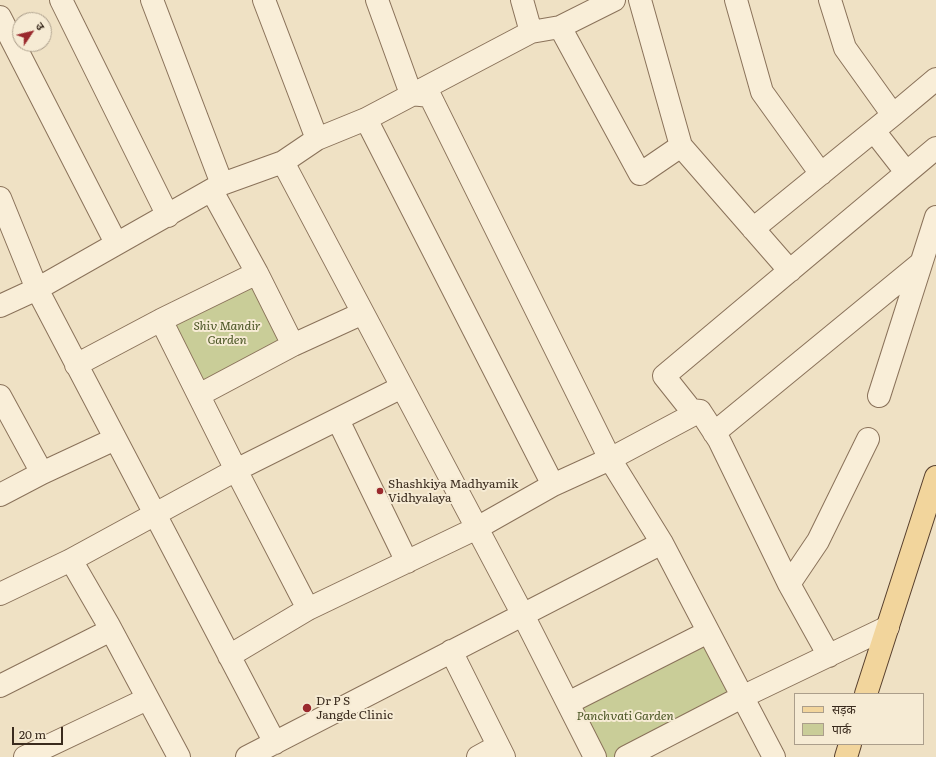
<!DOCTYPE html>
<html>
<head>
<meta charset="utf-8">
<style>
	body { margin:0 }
	#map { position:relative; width:936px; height:757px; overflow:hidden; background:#efe1c4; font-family:Literata,"Noto Sans Devanagari",serif }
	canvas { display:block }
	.legend { position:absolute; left:794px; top:693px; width:130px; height:52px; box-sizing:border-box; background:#f6ebd4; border:1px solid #ab9e8b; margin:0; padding:5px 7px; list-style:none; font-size:12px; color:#3a2b1e }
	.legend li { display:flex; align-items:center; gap:8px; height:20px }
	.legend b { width:20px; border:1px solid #ab9e8b }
	.north { position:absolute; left:12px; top:12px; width:40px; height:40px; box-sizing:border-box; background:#f6ebd4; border:1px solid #ab9e8b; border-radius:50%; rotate:55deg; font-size:11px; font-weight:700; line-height:16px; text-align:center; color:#3a2b1e }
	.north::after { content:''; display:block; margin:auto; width:14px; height:18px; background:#9a292d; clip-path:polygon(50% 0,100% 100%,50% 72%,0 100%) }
	.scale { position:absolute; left:12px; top:727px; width:51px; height:18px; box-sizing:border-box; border:2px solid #3a2b1e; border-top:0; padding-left:5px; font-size:12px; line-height:14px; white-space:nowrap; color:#3a2b1e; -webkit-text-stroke:3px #f6ebd4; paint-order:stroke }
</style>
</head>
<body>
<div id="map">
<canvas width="936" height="757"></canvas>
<ul class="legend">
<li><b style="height:5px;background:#f2d59c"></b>सड़क</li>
<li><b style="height:11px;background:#c9cd98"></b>पार्क</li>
</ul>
<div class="north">उ</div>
<div class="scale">20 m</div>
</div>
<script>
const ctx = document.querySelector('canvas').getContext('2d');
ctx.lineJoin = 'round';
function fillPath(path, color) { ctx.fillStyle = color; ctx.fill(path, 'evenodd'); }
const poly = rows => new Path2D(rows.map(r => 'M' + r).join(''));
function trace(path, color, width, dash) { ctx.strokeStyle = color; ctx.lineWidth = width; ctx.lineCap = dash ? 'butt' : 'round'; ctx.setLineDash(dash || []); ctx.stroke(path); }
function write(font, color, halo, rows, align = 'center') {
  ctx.font = font + ' Literata,serif'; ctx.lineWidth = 4; ctx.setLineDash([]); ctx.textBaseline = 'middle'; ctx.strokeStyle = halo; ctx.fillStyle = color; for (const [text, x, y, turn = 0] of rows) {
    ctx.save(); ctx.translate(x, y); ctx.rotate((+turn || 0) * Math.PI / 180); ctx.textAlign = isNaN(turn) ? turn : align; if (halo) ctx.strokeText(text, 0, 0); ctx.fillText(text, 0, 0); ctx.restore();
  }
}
const green = poly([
	[252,277,287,346,203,389,167,321],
	[703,640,730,696,616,757,602,757,576,705]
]);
const minor = poly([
	[61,0,168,216],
	[152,0,222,184],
	[264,0,317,139],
	[377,0,411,94],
	[522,0,531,32],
	[640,0,681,146,790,271],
	[736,0,762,92,821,174],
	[830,0,845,48,893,115],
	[0,17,116,243],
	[560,27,640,174,681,146],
	[411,94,430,96,610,459,662,543,774,757],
	[366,119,553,485],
	[874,131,906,172],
	[283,162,523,615,595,757],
	[212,191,257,273,293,345],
	[0,198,37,289,275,743],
	[753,229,893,115,936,79],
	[0,306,37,289,222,184,283,162,317,139,366,119,531,32,560,27,614,0],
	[161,320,236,470,308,609],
	[76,365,161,320,257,273],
	[199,395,293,345,363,313],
	[0,396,42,473],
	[879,396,936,217],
	[338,420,407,562],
	[714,433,921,263],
	[0,495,42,473,115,439],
	[71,560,108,624,179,757],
	[789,584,818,541,868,439],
	[0,594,71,560,236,470,402,387],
	[451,651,504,757],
	[229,656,308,609,477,528,553,485,610,459,700,411],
	[829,656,789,584,719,440,700,411,691,410,664,376,936,148],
	[0,686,111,630],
	[568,703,708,632],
	[25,757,147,699],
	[247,757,662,543],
	[478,757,498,746],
	[626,757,742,697,888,627]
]);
const major = poly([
	[866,694,936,477],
	[846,757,850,744]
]);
const markers = [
	[380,491,4,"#9a292d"],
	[307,708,5,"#9a292d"]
];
const parkNames = [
	["Shiv Mandir",227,326],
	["Garden",227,340],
	["Panchvati Garden",625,716]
];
const poiNames = [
	["Shashkiya Madhyamik",388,484],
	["Vidhyalaya",388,498],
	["Dr P S",316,701],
	["Jangde Clinic",316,715]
];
fillPath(green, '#c9cd98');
trace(minor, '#8a725a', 24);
trace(major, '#58402e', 24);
trace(minor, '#f9eed8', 22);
trace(major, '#f2d59c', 22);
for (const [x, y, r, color] of markers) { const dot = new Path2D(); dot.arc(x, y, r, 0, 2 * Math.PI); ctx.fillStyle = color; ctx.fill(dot); trace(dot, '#f6ebd4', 1.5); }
write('italic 12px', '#4b5625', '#f6ebd4', parkNames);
write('12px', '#3a2b1e', '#f6ebd4', poiNames, 'left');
</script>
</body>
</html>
